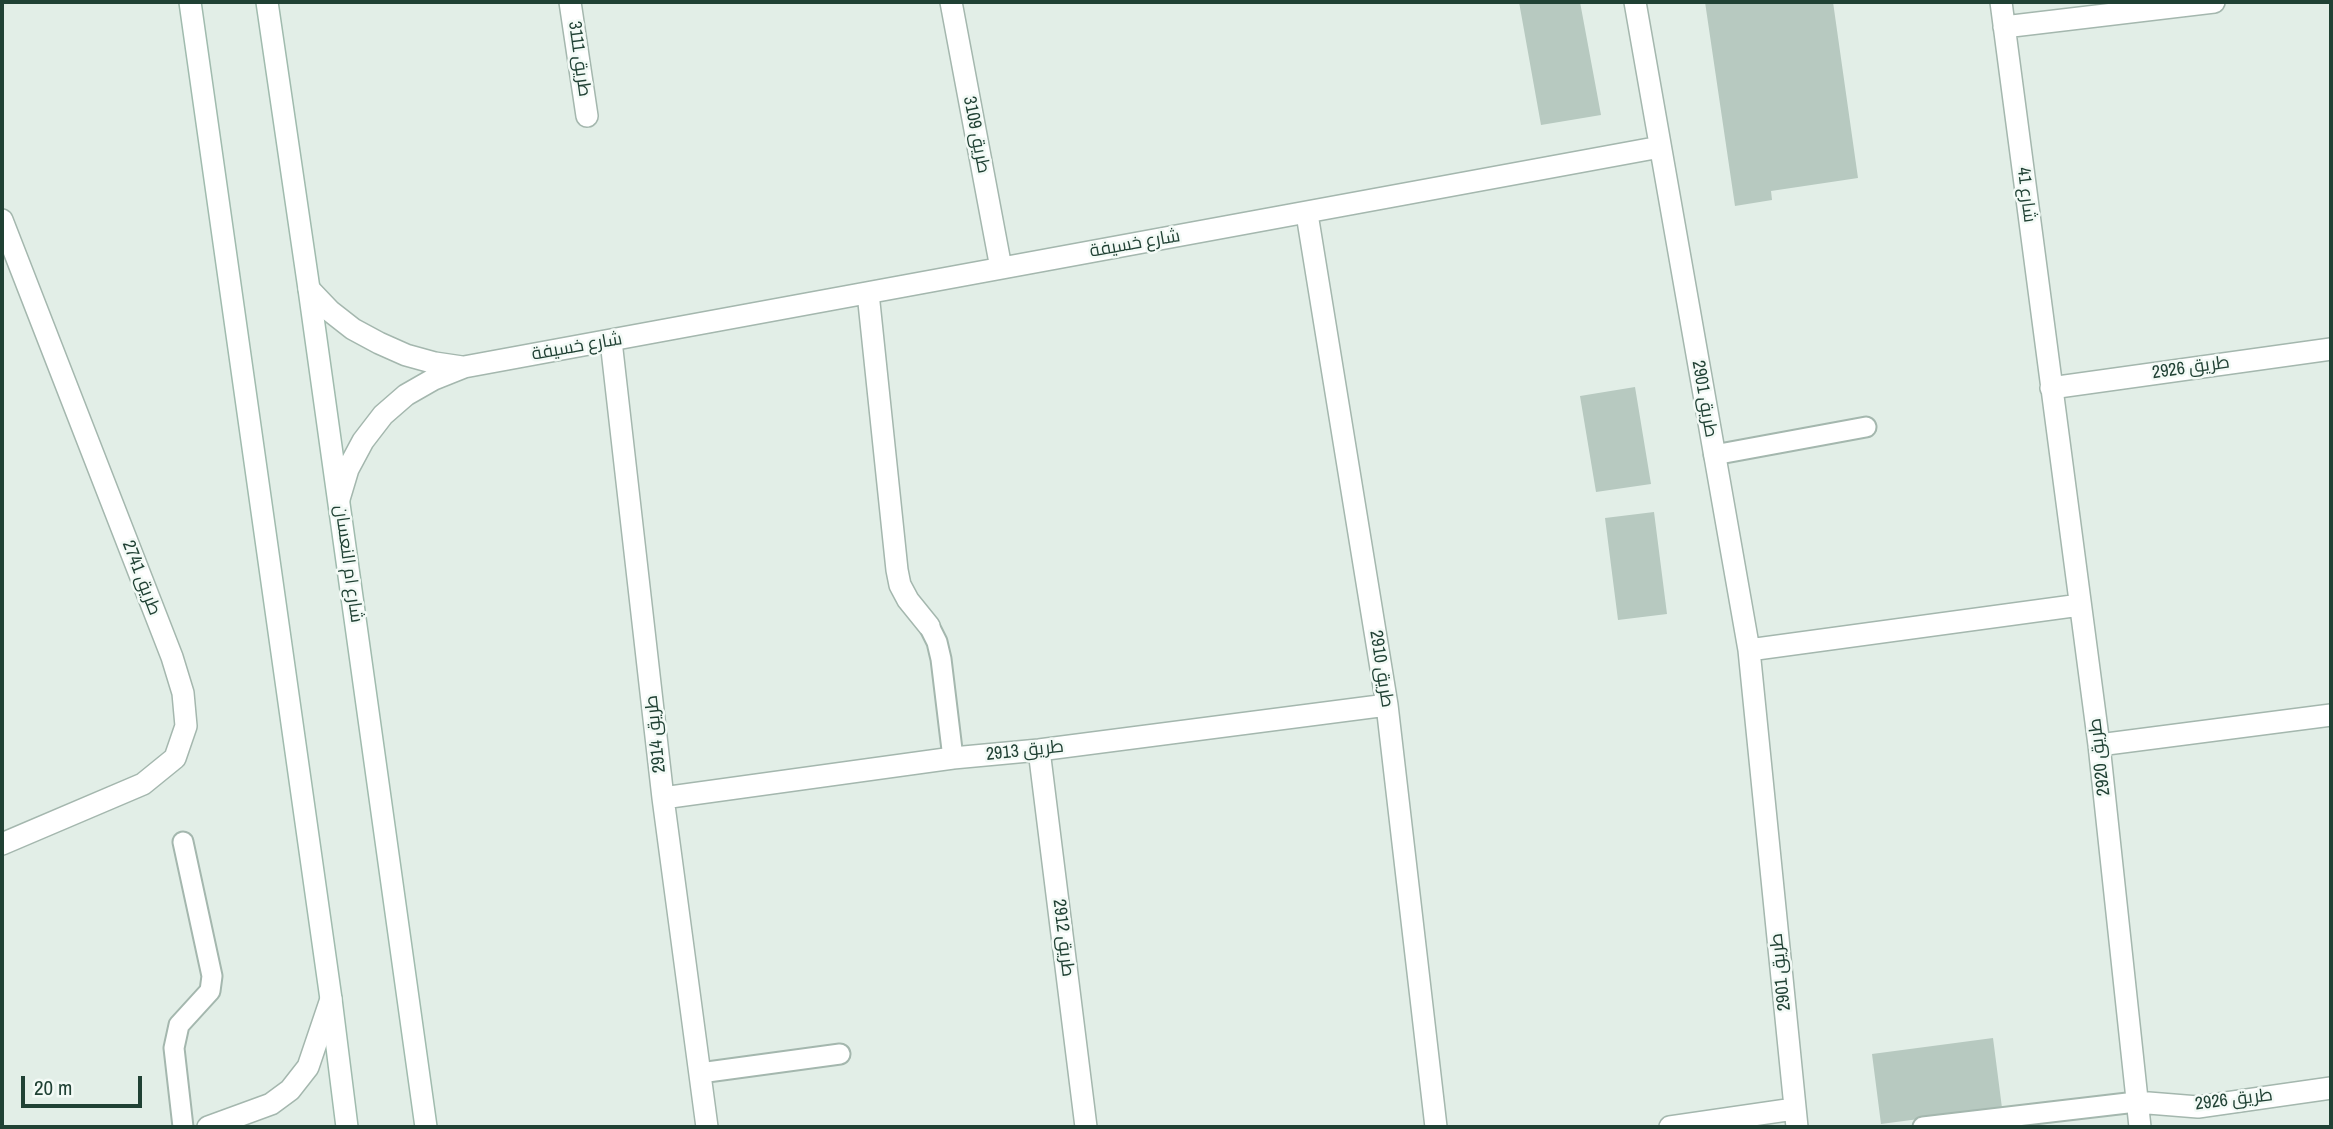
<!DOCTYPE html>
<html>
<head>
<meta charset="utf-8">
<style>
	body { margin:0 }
	#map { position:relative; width:2333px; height:1129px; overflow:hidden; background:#e2eee7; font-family:"Archivo Narrow",sans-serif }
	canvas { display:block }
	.frame { position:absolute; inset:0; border:4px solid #204134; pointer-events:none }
	.scale { position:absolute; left:21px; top:1076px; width:121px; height:32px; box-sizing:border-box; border:4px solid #204134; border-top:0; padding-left:9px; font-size:21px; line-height:24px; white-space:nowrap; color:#204134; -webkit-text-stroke:5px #f3faf6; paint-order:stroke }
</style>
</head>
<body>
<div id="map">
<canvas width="2333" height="1129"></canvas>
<div class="frame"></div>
<div class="scale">20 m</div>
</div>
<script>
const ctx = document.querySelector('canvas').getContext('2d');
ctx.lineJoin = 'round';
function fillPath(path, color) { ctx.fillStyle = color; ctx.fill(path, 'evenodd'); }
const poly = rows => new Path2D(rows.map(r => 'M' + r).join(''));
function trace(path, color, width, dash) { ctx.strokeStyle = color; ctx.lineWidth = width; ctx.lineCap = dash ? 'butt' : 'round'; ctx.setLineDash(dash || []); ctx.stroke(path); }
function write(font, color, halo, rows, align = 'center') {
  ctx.font = font + ' "Archivo Narrow",Cairo,sans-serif'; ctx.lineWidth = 5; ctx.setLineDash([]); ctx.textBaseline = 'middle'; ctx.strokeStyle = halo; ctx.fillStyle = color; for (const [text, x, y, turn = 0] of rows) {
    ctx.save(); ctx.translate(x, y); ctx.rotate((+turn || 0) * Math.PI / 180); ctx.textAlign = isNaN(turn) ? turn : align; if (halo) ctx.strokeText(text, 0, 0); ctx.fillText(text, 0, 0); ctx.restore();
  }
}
const building = poly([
	[1519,2,1580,2,1601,115,1541,125],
	[1705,2,1833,2,1858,178,1771,191,1772,200,1735,206],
	[1635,387,1651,484,1596,492,1580,396],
	[1654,512,1667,614,1618,620,1605,518],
	[1993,1038,2002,1108,1881,1124,1872,1054]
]);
const lane = poly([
	[1714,455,1866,427],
	[929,626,937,642,941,659,953,758],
	[183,842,212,976,210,991,179,1025,174,1048,183,1127],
	[700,1073,840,1054],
	[1923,1127,2136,1102]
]);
const street = poly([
	[570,2,587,116],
	[951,2,1001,268],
	[1635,2,1749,650,1797,1127],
	[2001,2,2099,745,2140,1127],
	[2004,27,2214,2],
	[1307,214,1387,705,1436,1127],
	[2,220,172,657,183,693,186,726,175,758,143,784,2,844],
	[309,289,330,311,353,329,379,343,406,355,435,363,462,367],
	[868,293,897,570,900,585,908,600,929,626],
	[611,341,663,798,707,1127],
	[2051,388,2331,349],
	[339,499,348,469,363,441,383,415,406,395,434,379,464,367,1660,147],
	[1749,650,2080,605],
	[2099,745,2331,715],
	[1039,750,1086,1127],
	[663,798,953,758,1039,750,1387,705],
	[2136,1102,2198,1107,2331,1088],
	[208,1127,271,1104,290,1090,308,1067,331,999],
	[1670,1127,1794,1109]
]);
const secondary = poly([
	[190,2,331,999,347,1127],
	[267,2,309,289,426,1127]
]);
const streetNames = [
	["طريق 3111",579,59,82],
	["طريق 3109",976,135,79],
	["شارع 41",2026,195,83],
	["شارع خسيفة",1135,244,-10],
	["شارع خسيفة",577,347,-10],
	["طريق 2926",2191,368,-8],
	["طريق 2901",1704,399,80],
	["شارع ام النعسان",348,564,82],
	["طريق 2741",141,578,69],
	["طريق 2910",1381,669,81],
	["طريق 2914",656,734,-96],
	["طريق 2913",1025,751,-6],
	["طريق 2920",2100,757,-97],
	["طريق 2912",1063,938,83],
	["طريق 2901",1781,972,-96],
	["طريق 2926",2234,1100,-7]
];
fillPath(building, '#b7c9c0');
trace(lane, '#a4b7ae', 23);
trace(street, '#a4b7ae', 24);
trace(secondary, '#a0bbae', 24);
trace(lane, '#fff', 19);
trace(street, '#fff', 21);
trace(secondary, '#fff', 21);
write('18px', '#204134', '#f3faf6', streetNames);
</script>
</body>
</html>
